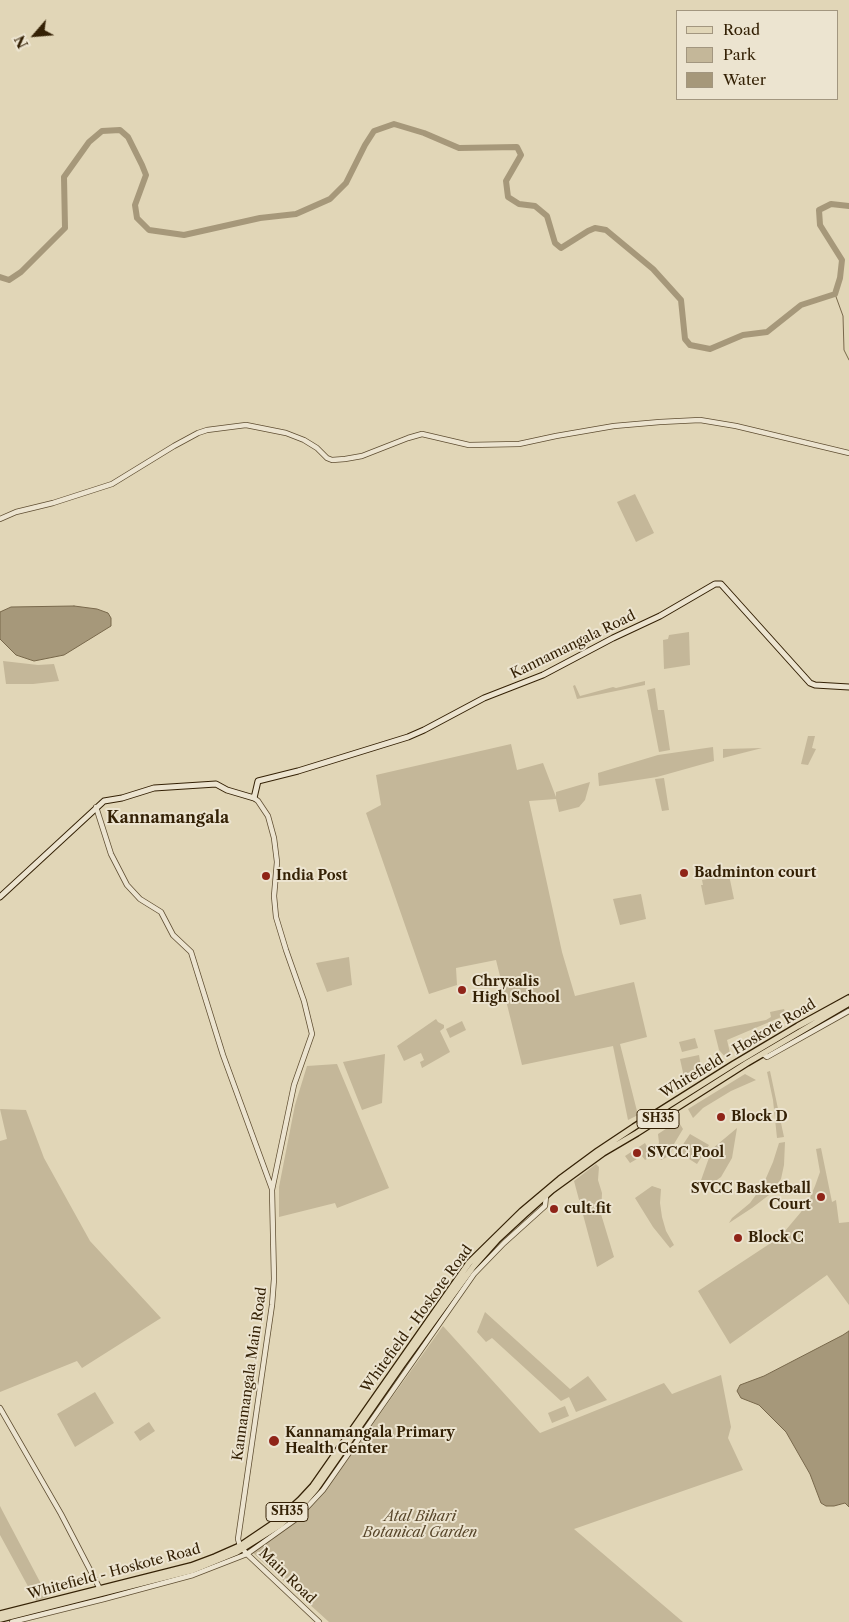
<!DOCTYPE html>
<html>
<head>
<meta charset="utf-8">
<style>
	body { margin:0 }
	#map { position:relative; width:849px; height:1622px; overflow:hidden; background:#e1d6b7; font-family:"Libre Caslon Text",serif }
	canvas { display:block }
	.legend { position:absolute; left:676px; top:10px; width:162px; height:90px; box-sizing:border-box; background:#ece4d0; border:1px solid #a2967f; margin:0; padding:6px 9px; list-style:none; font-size:15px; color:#342105 }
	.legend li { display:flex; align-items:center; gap:10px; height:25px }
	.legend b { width:25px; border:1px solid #a2967f }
	.north { position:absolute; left:10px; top:10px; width:50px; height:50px; -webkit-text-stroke:4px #ece4d0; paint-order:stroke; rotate:243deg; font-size:14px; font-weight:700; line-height:20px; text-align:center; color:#342105 }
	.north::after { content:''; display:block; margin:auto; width:18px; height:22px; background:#342105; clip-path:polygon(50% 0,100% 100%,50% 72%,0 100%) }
</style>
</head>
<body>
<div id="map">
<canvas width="849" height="1622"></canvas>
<ul class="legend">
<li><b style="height:6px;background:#e1d6b7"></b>Road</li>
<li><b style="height:14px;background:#c4b799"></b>Park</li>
<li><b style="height:14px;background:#a6987a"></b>Water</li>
</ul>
<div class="north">N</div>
</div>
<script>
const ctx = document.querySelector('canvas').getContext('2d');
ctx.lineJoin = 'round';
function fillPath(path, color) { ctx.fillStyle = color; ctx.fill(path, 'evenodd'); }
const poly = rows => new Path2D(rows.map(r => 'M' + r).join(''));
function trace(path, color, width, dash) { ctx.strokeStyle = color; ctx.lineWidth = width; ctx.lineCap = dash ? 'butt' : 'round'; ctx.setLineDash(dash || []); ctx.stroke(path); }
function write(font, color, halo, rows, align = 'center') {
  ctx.font = font + ' "Libre Caslon Text",serif'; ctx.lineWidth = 4; ctx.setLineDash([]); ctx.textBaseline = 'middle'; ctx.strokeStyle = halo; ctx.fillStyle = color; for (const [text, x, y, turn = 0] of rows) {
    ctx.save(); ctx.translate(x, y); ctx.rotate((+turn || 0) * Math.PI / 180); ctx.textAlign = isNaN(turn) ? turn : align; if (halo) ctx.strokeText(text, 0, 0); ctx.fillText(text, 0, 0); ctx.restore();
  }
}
const green = poly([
	[635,494,654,533,636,542,617,502],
	[689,632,690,665,664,669,663,640,668,639,669,635],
	[3,661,38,665,54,664,59,681,33,684,6,684],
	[645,681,645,685,577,699,573,686,575,685,580,696,613,687,616,688],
	[655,688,658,710,664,710,670,750,659,752,647,690],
	[808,736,815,736,812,748,816,749,808,765,801,764],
	[511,744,517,770,543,763,556,797,556,792,590,782,585,800,579,807,559,812,556,799,529,801,562,952,575,996,634,982,647,1037,620,1044,638,1115,628,1120,613,1046,522,1065,496,960,456,968,457,985,429,994,366,813,381,805,376,775],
	[713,747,714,761,657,777,599,786,598,773,658,755],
	[762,748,723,758,723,749],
	[664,778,669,810,662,811,655,779],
	[729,875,734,899,705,905,701,885,703,885,702,880],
	[641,894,646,919,620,925,613,899],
	[349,957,352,985,327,992,316,963],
	[784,1009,786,1015,727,1040,731,1057,727,1059,719,1050,714,1030,766,1020,771,1017,770,1012],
	[436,1019,438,1022,444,1025,444,1028,440,1031,450,1052,422,1068,420,1062,424,1060,421,1053,404,1061,397,1046],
	[462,1021,466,1030,450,1038,446,1029],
	[695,1038,698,1048,682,1052,679,1042],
	[385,1054,382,1103,362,1110,343,1062],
	[699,1055,702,1073,684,1077,680,1059],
	[337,1064,389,1188,337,1208,335,1203,279,1217,279,1187,295,1105,307,1066],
	[770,1071,784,1137,777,1138,773,1100,767,1072],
	[745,1074,756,1080,731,1091,703,1108,693,1118,688,1109],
	[0,1109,26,1110,44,1158,90,1241,161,1318,82,1368,77,1361,0,1392,0,1141,7,1139],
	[678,1121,683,1129,674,1144,671,1155,661,1160,654,1150,659,1143,658,1134],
	[737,1128,732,1158,721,1177,706,1188,699,1186,712,1149],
	[690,1134,709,1145,697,1164,678,1152],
	[785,1142,784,1165,781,1179,769,1195,752,1208,729,1223,732,1218,750,1203,763,1185,773,1162,779,1143],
	[645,1143,652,1156,645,1160,642,1156,630,1163,625,1156],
	[821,1148,832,1202,836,1200,839,1223,849,1222,849,1305,827,1275,730,1344,698,1291,786,1233,785,1231,801,1212,809,1200,815,1186,820,1172,816,1149],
	[596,1164,599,1167,598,1180,602,1193,601,1214,614,1257,597,1267,574,1181],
	[652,1186,661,1189,660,1203,662,1217,666,1231,674,1245,670,1248,653,1227,635,1198],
	[485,1312,570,1389,588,1376,607,1400,576,1412,569,1397,561,1401,492,1338,486,1342,477,1332],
	[443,1326,540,1433,664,1383,672,1394,721,1375,731,1427,728,1438,743,1470,574,1529,683,1622,329,1622,253,1553,298,1519,322,1495],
	[95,1392,114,1423,75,1447,57,1414],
	[565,1406,569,1416,552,1423,548,1413],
	[149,1422,155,1431,140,1441,134,1432],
	[0,1506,2,1510,48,1597,36,1601,0,1535]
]);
const water = poly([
	[74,606,97,609,108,613,111,618,111,626,64,655,34,661,16,655,0,639,0,612,11,607,74,606],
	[849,1331,849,1507,845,1503,834,1506,826,1506,821,1503,810,1474,786,1432,759,1405,741,1398,737,1391,740,1385,764,1376,843,1335,849,1331]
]);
const stream = poly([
	[835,294,843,316,844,350,849,360]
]);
const river = poly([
	[0,277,9,280,21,272,65,228,64,177,89,142,102,131,120,130,128,137,142,165,146,175,135,205,137,218,149,230,184,235,260,218,296,214,330,199,346,183,365,145,374,131,394,124,424,133,459,148,517,147,521,155,506,181,508,197,519,204,535,206,547,216,555,243,561,248,588,231,595,228,606,230,653,269,681,300,685,339,690,345,710,349,743,335,767,332,801,305,835,294,840,278,842,260,820,225,819,210,831,204,849,206]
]);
const tertiary = poly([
	[0,519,16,512,53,503,112,484,174,446,198,433,207,430,246,425,286,433,304,440,317,448,327,458,332,460,345,459,362,456,408,438,422,434,469,445,519,444,556,436,614,426,660,422,700,420,736,426,849,453],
	[254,798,258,801,268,816,274,838,277,862,274,896,276,917,286,950,304,1001,312,1034,294,1085,272,1190,274,1279,272,1305,238,1539,240,1546,247,1554,319,1622],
	[96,807,111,854,127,885,140,899,161,912,173,935,191,952,223,1055,272,1189],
	[763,1054,767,1057,849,1011],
	[0,1408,61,1514,101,1591],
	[12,1622,104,1599,193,1575,247,1554,296,1519,323,1490,474,1274,504,1243,545,1206,546,1196]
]);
const secondary = poly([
	[0,897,104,801,122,798,154,788,216,784,227,790,254,798,258,781,298,771,408,737,424,730,484,698,543,675,613,638,660,616,715,584,721,584,810,683,815,685,849,687]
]);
const primary = poly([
	[0,1614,191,1566,215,1557,240,1546,277,1521,300,1500,313,1486,469,1263,522,1211,560,1179,598,1151,634,1127,734,1064,798,1026,849,998],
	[0,1619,193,1570,237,1552,280,1525,304,1503,316,1489,402,1365,473,1267,498,1239,525,1214,552,1190,603,1153,637,1133,747,1063,849,1003]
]);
const markers = [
	[684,873,5,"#8f2418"],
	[266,876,5,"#8f2418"],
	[462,990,5,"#8f2418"],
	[721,1117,5,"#8f2418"],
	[637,1153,5,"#8f2418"],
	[821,1197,5,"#8f2418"],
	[554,1209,5,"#8f2418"],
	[738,1238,5,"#8f2418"],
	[274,1441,6,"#8f2418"]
];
const shields = [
	[658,1119,42],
	[287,1512,42]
];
const shieldNames = [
	["SH35",658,1119],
	["SH35",287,1512]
];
const streetNames = [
	["Kannamangala Road",573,645,-26],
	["Whitefield - Hoskote Road",738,1049,-31],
	["Whitefield - Hoskote Road",417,1319,-54],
	["Kannamangala Main Road",250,1374,-82],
	["Whitefield - Hoskote Road",114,1572,-15],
	["Main Road",287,1576,44]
];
const poiNames = [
	["Badminton court",694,873],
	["India Post",276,876],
	["Chrysalis",472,982],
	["High School",472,998],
	["Block D",731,1117],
	["SVCC Pool",647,1153],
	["SVCC Basketball",811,1189,"right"],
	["Court",811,1205,"right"],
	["cult.fit",564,1209],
	["Block C",748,1238],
	["Kannamangala Primary",285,1433],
	["Health Center",285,1449]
];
const parkNames = [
	["Atal Bihari",420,1517],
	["Botanical Garden",420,1533]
];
const quarterNames = [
	["Kannamangala",168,818]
];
fillPath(green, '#c4b799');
fillPath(water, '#a6987a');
trace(water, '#78684b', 1);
trace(stream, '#78684b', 1);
trace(river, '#a6987a', 6);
trace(tertiary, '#5f4e32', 6);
trace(secondary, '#342105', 7);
trace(primary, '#342105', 8);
trace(tertiary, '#ece4d0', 4.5);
trace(secondary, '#ece4d0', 5);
trace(primary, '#e1d6b7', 5.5);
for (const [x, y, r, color] of markers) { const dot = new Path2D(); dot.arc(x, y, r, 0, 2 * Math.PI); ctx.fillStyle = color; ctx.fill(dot); trace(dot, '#ece4d0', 2); }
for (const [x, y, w] of shields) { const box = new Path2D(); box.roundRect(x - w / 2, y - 9.5, w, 19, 4); ctx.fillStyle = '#ece4d0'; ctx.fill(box); trace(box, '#342105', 1); }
write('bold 12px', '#342105', null, shieldNames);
write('14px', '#342105', '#ece4d0', streetNames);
write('bold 14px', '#342105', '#ece4d0', poiNames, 'left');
write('italic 14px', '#58462a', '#ece4d0', parkNames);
write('bold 16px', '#342105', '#ece4d0', quarterNames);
</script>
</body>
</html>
